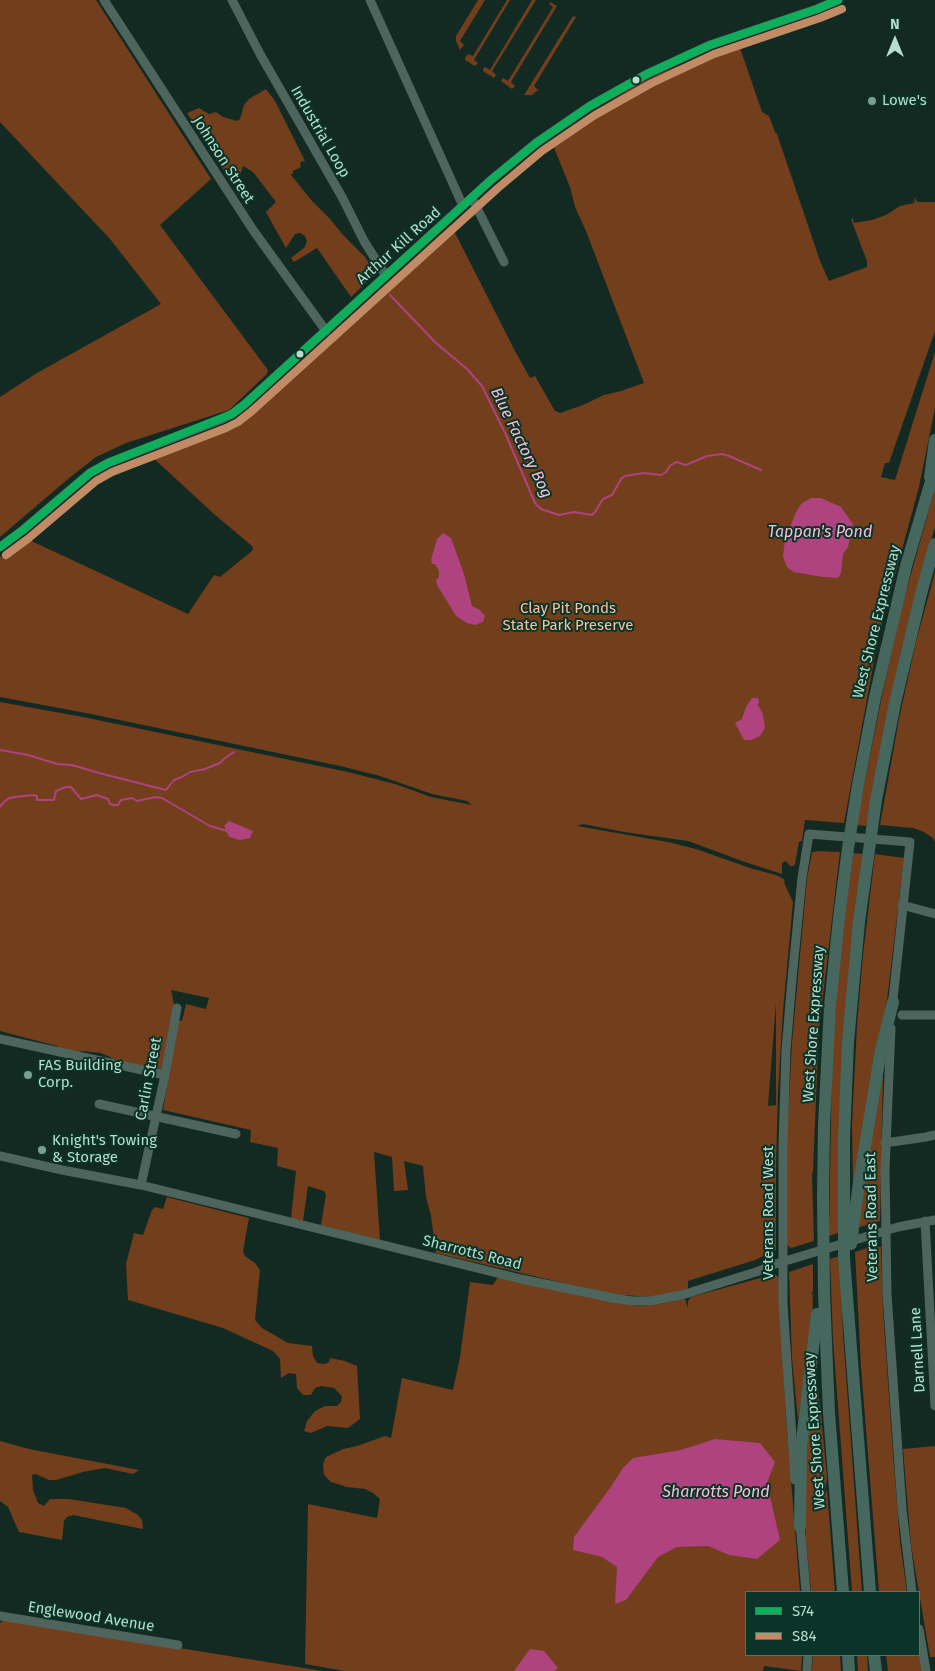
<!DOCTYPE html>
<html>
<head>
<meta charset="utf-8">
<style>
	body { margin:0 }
	#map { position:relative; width:935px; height:1671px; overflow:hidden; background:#132a23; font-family:"Fira Sans",sans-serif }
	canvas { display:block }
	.legend { position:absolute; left:745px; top:1591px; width:175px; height:65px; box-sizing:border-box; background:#093427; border:1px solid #4f7769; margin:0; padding:6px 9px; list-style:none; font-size:15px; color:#b8dccd }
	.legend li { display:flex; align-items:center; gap:10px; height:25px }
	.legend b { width:25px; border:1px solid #4f7769 }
	.north { position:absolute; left:870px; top:15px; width:50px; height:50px; -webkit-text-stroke:4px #093427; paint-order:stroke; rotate:0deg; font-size:14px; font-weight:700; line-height:20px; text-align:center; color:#b8dccd }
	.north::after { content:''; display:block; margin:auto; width:18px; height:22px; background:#b8dccd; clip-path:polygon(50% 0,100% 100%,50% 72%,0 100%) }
</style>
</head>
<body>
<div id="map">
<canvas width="935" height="1671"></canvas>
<ul class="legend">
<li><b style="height:6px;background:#0daf5c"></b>S74</li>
<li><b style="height:6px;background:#c18c65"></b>S84</li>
</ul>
<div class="north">N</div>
</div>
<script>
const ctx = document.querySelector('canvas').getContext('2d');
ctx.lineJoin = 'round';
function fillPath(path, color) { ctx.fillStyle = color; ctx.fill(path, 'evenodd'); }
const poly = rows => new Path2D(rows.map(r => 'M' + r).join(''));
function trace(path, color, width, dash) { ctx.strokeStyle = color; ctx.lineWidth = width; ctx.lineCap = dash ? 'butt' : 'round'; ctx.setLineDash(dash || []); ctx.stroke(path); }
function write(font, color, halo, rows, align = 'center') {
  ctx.font = font + ' "Fira Sans",sans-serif'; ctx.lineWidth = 4; ctx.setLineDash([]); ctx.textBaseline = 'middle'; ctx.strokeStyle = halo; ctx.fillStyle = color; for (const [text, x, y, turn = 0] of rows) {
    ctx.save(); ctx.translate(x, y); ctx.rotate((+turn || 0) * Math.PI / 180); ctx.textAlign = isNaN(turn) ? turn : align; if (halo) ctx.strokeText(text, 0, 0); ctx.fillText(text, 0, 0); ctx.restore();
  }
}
const green = poly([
	[0,0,96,0,211,179,160,225,268,370,267,374,229,410,126,443,96,457,68,479,0,537,0,397,37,373,161,304,110,239,0,122],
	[478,0,485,0,460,41,464,45,460,50,456,41,456,36],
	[507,0,510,0,474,60,478,63,475,66,465,60,465,58,468,54,473,56],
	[532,0,536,0,492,71,496,75,494,78,483,71,483,69,485,67,490,70],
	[550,2,557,6,511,82,515,86,512,89,501,81,503,78,508,81,553,7,549,4],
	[573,16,576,17,534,86,538,90,532,95,524,95],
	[738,42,762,112,769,116,775,132,777,134,820,261,829,281,867,267,867,261,851,219,853,219,854,223,872,220,886,215,900,206,914,203,915,197,917,202,935,202,935,331,889,463,885,463,881,477,895,480,935,352,935,408,919,487,879,634,844,823,805,820,802,841,799,842,795,864,793,866,790,866,786,861,782,863,782,874,745,862,688,841,624,832,583,824,577,826,668,842,696,849,753,869,776,875,784,879,785,885,793,902,783,1011,778,1092,776,1168,776,1250,755,1260,688,1281,688,1289,667,1295,651,1297,623,1295,606,1293,436,1253,431,1216,426,1197,423,1166,404,1161,408,1190,394,1191,392,1157,374,1152,380,1240,321,1225,326,1194,324,1191,308,1186,303,1221,291,1218,296,1171,277,1166,278,1148,250,1142,251,1130,163,1110,178,1020,182,1021,186,1004,206,1009,209,998,171,990,175,1009,163,1069,160,1069,123,1063,101,1053,82,1051,75,1052,60,1049,57,1046,0,1031,0,702,83,717,348,772,395,784,431,797,472,805,467,801,432,794,380,776,340,766,86,713,0,697,0,557,27,539,188,614,214,575,220,577,252,551,253,549,252,546,214,514,150,455,233,423,451,225,515,351,530,378,535,376,555,411,560,413,583,405,604,395,621,391,644,383,586,231,575,207,570,187,552,143,556,140,561,143,559,138,595,117,600,108,633,87,661,73],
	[776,1003,776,1105,769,1106,768,1105],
	[266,89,275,101,305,161,300,162,301,167,293,171,293,173,291,175,312,201,330,219,343,235,365,257,372,268,373,276,351,297,317,248,294,262,291,258,305,247,307,241,305,236,300,233,295,234,286,248,266,212,276,202,253,172,243,166,238,181,231,181,187,113,199,108,209,114,216,112,223,117,237,121,240,119,244,105,249,99],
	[935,489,935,527,921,575,866,826,856,825,884,686,902,606],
	[935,572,935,842,933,838,924,832,913,828,880,825,899,719,916,642],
	[818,851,840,852,819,1029,813,1171,812,1175,814,1241,791,1248,787,1245,787,1138,792,1042,807,879,812,852],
	[853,853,863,854,838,1233,829,1236,832,1061,838,972],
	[875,854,904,858,887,1000,853,1186,852,1124,857,1025,863,955],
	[880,1077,883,1077,880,1221,857,1228],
	[167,1197,249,1218,243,1251,245,1256,255,1263,260,1270,255,1320,262,1328,288,1343,312,1346,313,1356,317,1363,325,1364,329,1362,330,1358,345,1361,357,1366,360,1419,348,1428,327,1426,311,1433,304,1431,307,1421,315,1411,325,1406,337,1406,341,1402,342,1396,334,1388,321,1386,315,1388,311,1395,303,1395,297,1388,296,1374,289,1373,281,1378,280,1359,273,1351,223,1328,128,1300,126,1264,134,1233,143,1235,152,1210,155,1207,163,1209],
	[873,1246,881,1247,883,1310,892,1440,900,1542,907,1592,879,1592,861,1367,855,1252],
	[840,1256,843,1334,862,1592,852,1592,833,1340,830,1259],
	[813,1264,813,1292,811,1293,813,1295,812,1331,798,1420,792,1359,789,1272],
	[775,1274,779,1278,786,1417,800,1592,746,1592,746,1655,802,1655,801,1671,764,1666,763,1671,344,1671,305,1664,308,1504,377,1518,380,1499,373,1493,365,1489,347,1487,331,1482,324,1475,323,1464,326,1457,343,1449,357,1446,385,1436,391,1438,402,1378,453,1390,460,1357,470,1282,493,1285,498,1277,624,1304,637,1306,654,1305,685,1299,688,1308,688,1301,691,1297],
	[816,1371,822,1423,820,1425,822,1425,827,1478,825,1491,826,1492,827,1490,835,1592,811,1592,806,1540,804,1474],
	[0,1441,29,1449,139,1470,133,1474,105,1468,83,1472,56,1480,49,1480,36,1474,32,1475,33,1490,38,1503,44,1506,50,1499,69,1499,126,1508,138,1515,142,1520,143,1529,73,1515,67,1517,64,1521,62,1540,19,1532,8,1507,0,1501],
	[935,1446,935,1657,930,1657,911,1545,903,1449],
	[4,1620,323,1671,0,1671,0,1623],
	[813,1655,840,1655,841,1671,812,1671],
	[857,1655,867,1655,868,1671,858,1671],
	[886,1655,919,1655,922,1671,888,1671]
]);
const water = poly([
	[811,498,821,498,841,507,853,524,848,547,843,554,841,573,838,578,823,577,794,572,787,567,783,556,785,540,796,512,801,504],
	[443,533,451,538,464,574,472,606,480,610,485,616,483,622,475,625,467,623,456,616,437,585,436,580,439,577,439,571,435,564,432,564,431,560,437,539],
	[752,698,757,698,759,700,758,705,763,714,765,728,760,736,751,740,744,740,735,723,742,719,746,707],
	[229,821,253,831,250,838,240,840,229,837,224,826],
	[715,1439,760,1443,775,1462,767,1483,780,1540,757,1559,729,1555,708,1546,677,1547,658,1557,626,1600,615,1604,617,1567,602,1557,573,1550,574,1537,610,1488,623,1468,633,1458,681,1450],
	[530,1649,544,1651,558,1668,554,1671,514,1671]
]);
const stream = poly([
	[390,295,436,343,467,369,482,386,506,435,535,503,541,509,559,515,574,512,592,515,595,512,603,499,612,495,621,479,625,476,644,473,661,475,666,472,670,466,676,462,686,465,707,456,722,454,729,456,761,470],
	[0,750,28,755,57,764,72,765,99,773,166,790,174,780,182,777,190,772,205,769,220,763,225,758,234,752],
	[0,807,3,803,9,798,15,797,33,795,37,796,37,800,54,800,56,791,66,787,71,787,81,799,97,795,108,799,110,804,113,805,118,805,121,800,132,798,137,801,156,797,162,798,210,826,227,831]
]);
const minor = poly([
	[104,0,253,230,326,331],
	[232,0,260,54,342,197,364,241,386,276],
	[370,0,463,206],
	[472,198,504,262],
	[0,547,23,530,90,473,108,463,222,419,232,414,245,404,491,180,536,143,590,106,647,74,710,45,817,9,838,0],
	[902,905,935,914],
	[902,1015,935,1015],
	[891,1028,885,1170,887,1294,902,1509,912,1592],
	[0,1039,165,1075],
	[99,1104,236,1134],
	[885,1143,926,1137,935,1135],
	[0,1156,62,1170,141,1185,521,1279,613,1298,632,1301,650,1301,682,1295,759,1271,772,1265,898,1227,935,1220],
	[141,1185,165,1075,177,1008],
	[925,1221,935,1406],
	[795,1480,783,1304,783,1145,786,1050,792,979,802,878,809,834,910,842,892,1008],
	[800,1523,806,1592],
	[0,1616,178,1645],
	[919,1629,926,1671],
	[807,1671,808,1655]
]);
const highway = poly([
	[930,477,935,440],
	[851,1244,859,1182,881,1050,893,1002],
	[800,1527,801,1449,817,1314],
	[843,1592,829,1413,824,1293,823,1197,824,1125,830,1006,839,918,848,848,858,785,875,697,906,566,935,468],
	[870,1592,844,1258,844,1138,848,1042,859,922,876,800,895,703,921,594,935,544],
	[848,1655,849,1671],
	[874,1655,876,1671]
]);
const bus1 = poly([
	[0,547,23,530,90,473,108,463,232,414,245,404,491,180,536,143,590,106,647,74,710,45,817,9,838,0]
]);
const bus2 = poly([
	[6,555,29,538,96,481,112,472,226,428,238,422,252,411,498,188,542,151,595,115,652,83,714,54,820,18,842,9]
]);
const markers = [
	[636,80,4.5,"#b8dccd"],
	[872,101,5,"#7e9e92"],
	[300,354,4.5,"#b8dccd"],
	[28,1075,5,"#7e9e92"],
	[42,1150,5,"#7e9e92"]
];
const poiNames = [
	["Lowe's",882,101],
	["FAS Building",38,1066],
	["Corp.",38,1083],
	["Knight's Towing",52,1141],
	["& Storage",52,1158]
];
const streetNames = [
	["Industrial Loop",320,132,60],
	["Johnson Street",223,160,57],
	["Arthur Kill Road",399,246,-42],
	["West Shore Expressway",877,622,-76],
	["West Shore Expressway",814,1024,-86],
	["Carlin Street",149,1079,-79],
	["Veterans Road West",769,1213,-90],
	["Veterans Road East",872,1217,-91],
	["Sharrotts Road",472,1253,14],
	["Darnell Lane",918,1350,-93],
	["West Shore Expressway",815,1431,-94],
	["Englewood Avenue",91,1617,9]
];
const parkNames = [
	["Clay Pit Ponds",568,609],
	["State Park Preserve",568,626]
];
const waterNames = [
	["Blue Factory Bog",521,443,64],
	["Tappan's Pond",820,533],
	["Sharrotts Pond",716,1493]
];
fillPath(green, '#723e1b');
fillPath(water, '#ae4380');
trace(stream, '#ae4380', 2);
trace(minor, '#4e655d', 9);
trace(highway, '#45675d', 12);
trace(bus1, '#0daf5c', 8);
trace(bus2, '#c18c65', 8);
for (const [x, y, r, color] of markers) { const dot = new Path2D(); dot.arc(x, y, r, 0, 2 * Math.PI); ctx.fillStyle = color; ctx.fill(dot); trace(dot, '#093427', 2); }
write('15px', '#b8dccd', '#093427', poiNames, 'left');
write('15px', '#b8dccd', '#093427', streetNames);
write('15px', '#fbc0a1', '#093427', parkNames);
write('italic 16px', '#fabcd9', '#093427', waterNames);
</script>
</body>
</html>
